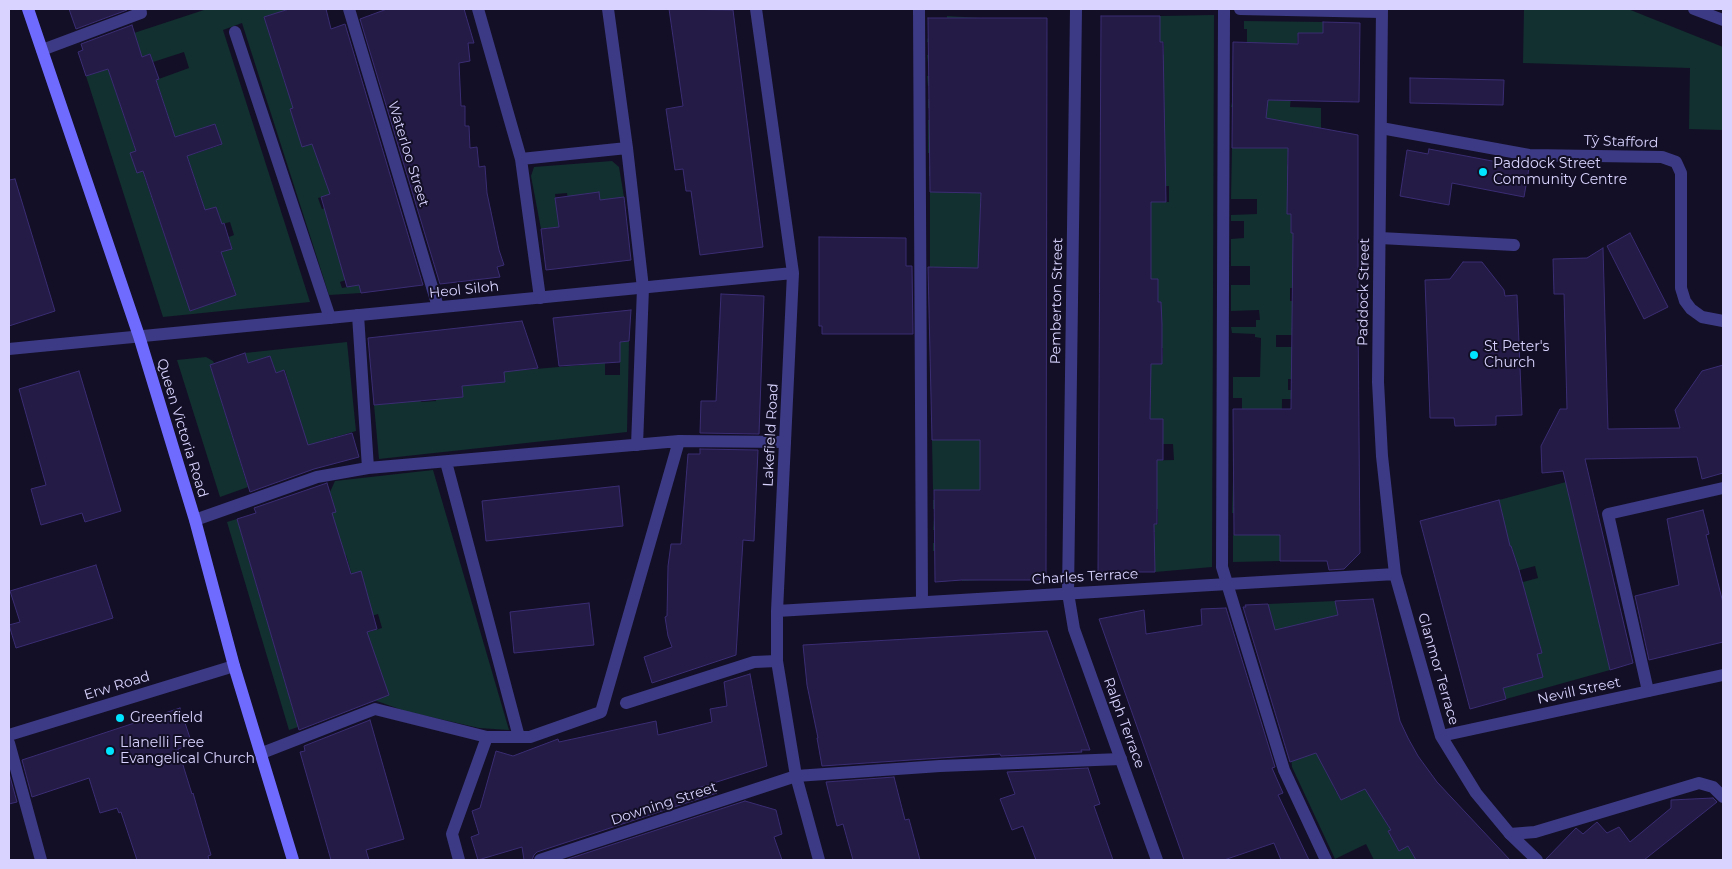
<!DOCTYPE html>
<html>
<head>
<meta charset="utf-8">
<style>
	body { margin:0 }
	#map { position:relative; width:1732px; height:869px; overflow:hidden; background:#130f26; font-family:Montserrat,sans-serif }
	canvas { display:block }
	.frame { position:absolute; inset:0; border:10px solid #d9d4ff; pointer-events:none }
</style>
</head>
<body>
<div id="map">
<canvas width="1732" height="869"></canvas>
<div class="frame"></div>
</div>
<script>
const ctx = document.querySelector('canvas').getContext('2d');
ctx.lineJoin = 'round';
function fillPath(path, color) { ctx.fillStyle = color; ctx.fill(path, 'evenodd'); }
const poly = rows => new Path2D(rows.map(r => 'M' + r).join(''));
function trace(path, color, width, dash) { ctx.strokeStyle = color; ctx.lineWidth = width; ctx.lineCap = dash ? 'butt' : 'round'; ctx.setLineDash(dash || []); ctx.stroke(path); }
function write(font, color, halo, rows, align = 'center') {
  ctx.font = font + ' Montserrat,sans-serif'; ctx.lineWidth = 4; ctx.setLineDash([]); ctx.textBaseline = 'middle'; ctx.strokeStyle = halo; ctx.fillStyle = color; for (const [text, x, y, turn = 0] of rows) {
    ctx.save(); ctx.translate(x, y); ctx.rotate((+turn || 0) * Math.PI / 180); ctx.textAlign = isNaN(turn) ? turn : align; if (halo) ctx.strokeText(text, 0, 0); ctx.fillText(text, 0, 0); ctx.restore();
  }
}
const green = poly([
	[207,9,289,9,264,17,267,25,298,15,303,27,270,37,273,46,305,36,283,78,286,86,316,77,337,135,323,175,326,183,353,187,318,198,322,209,357,198,375,270,340,282,342,288,359,285,361,293,329,295,242,23,223,30,310,302,163,317,86,76,108,69,190,311,236,294,221,252,232,249,229,237,234,235,230,222,222,224,216,207,205,210,187,156,221,145,215,124,175,137,156,80,189,68,184,52,153,62,150,54,142,57,134,33],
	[1524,9,1628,9,1723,47,1723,130,1689,129,1690,68,1523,63],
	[1214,15,1212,567,1155,572,1155,553,1124,553,1124,549,1155,548,1155,532,1124,533,1123,526,1158,524,1158,509,1124,510,1125,461,1174,460,1173,444,1125,444,1125,411,1150,411,1151,394,1125,364,1162,364,1163,348,1125,347,1161,318,1161,302,1127,302,1158,295,1158,279,1128,279,1128,202,1169,202,1169,186,1128,186,1128,146,1165,146,1165,133,1128,133,1128,55,1164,55,1164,42,1129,42,1160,31,1160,16],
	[947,16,980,18,980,29,1013,200,980,200,980,213,1012,458,980,458,981,580,962,581,961,552,933,551,933,543,959,544,959,531,933,530,934,519,945,519,945,509,933,509,933,500,954,500,955,490,933,490,932,440,953,440,955,268,930,267,930,192,954,192,954,177,929,176,929,167,950,167,950,153,928,153,928,120,937,120,937,108,928,108,928,99,950,99,950,86,928,86,927,76,948,76,948,63,928,63,927,55,947,55,948,42,927,42,928,37,947,36],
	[1244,21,1323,22,1323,33,1298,33,1290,107,1321,108,1321,130,1288,152,1287,164,1322,233,1325,289,1290,288,1290,301,1324,301,1325,335,1276,335,1276,347,1319,347,1319,379,1288,379,1288,390,1319,390,1318,399,1282,399,1280,561,1233,562,1233,535,1250,535,1250,513,1232,513,1233,480,1258,480,1258,465,1233,465,1233,457,1263,457,1261,421,1233,420,1233,412,1242,412,1242,398,1233,398,1233,377,1260,377,1261,338,1255,337,1255,334,1232,333,1231,327,1256,327,1256,320,1260,320,1259,310,1231,311,1231,285,1250,285,1250,266,1231,266,1231,239,1244,238,1244,221,1231,221,1231,215,1257,214,1257,199,1231,199,1232,148,1252,148,1252,126,1259,107,1231,107,1232,103,1261,103,1262,88,1232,87,1232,81,1244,81,1244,64,1233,64,1233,59,1258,59,1247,43,1247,29,1244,29],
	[612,161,619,167,624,197,571,227,567,193,555,194,559,227,541,229,531,176,534,167],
	[629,341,627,432,379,459,374,405,392,403,418,364,421,402,436,401,432,360,445,399,463,397,459,358,522,351,524,370,605,363,605,375,620,375,620,342],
	[347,342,356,431,325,440,331,462,311,468,257,398,290,388,285,370,276,373,270,356,248,363,245,353],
	[206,357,213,361,214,363,210,365,248,487,220,497,177,360],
	[433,470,509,730,479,728,405,711,374,700,329,644,382,628,378,614,365,618,346,555,297,568,283,528,335,512,330,492,335,481],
	[1566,482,1610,670,1506,699,1503,688,1543,677,1540,665,1500,676,1497,665,1542,653,1539,641,1478,594,1538,578,1535,566,1475,582,1515,559,1511,546,1468,558,1502,512,1499,500],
	[237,519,298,727,289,730,227,522],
	[1335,601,1338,615,1333,786,1341,800,1389,778,1397,812,1384,819,1391,830,1388,831,1399,851,1408,846,1416,860,1374,860,1366,844,1335,859,1292,767,1279,646,1268,604]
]);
const building = poly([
	[69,9,126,9,127,10,76,29,69,9],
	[289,9,326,9,331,29,345,24,423,285,361,293,359,285,347,287,321,197,330,194,312,144,302,147,290,109,293,108,264,17,289,9],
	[387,9,464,9,474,43,468,43,470,61,459,63,461,106,465,106,465,126,469,126,470,148,477,147,479,167,485,166,487,193,499,250,504,265,497,267,500,277,440,284,360,19,387,9],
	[669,9,733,10,763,247,700,255,691,191,686,191,683,169,675,170,666,109,683,106,669,9],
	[1101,16,1160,16,1160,42,1163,42,1166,202,1151,202,1151,279,1158,279,1158,302,1161,302,1162,324,1162,364,1151,364,1150,419,1163,419,1163,460,1157,460,1157,524,1154,524,1155,572,1098,572,1101,16],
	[928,18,1047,18,1046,580,962,580,935,582,934,490,980,490,980,440,932,440,928,267,978,268,981,193,930,192,928,18],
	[1323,22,1360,23,1359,102,1268,100,1266,118,1358,135,1358,311,1360,553,1344,569,1329,570,1327,561,1280,561,1280,535,1234,535,1233,409,1291,409,1293,233,1291,233,1291,214,1287,214,1288,148,1232,148,1233,42,1298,44,1298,33,1323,33,1323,22],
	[132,25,142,57,150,54,159,79,156,80,175,137,215,124,222,144,187,156,205,210,216,207,222,224,224,223,232,249,221,252,236,295,190,311,143,171,137,173,130,153,136,151,108,69,86,76,78,52,83,50,81,44,132,25],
	[1410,78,1504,80,1503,105,1410,103,1410,78],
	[1429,149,1529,168,1524,197,1452,183,1449,205,1400,196,1407,150,1428,154,1429,149],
	[15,179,55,311,9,326,9,180,15,179],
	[599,192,600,200,624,197,631,260,546,270,541,229,559,227,555,198,599,192],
	[1630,233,1668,307,1644,319,1607,246,1630,233],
	[819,237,906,238,906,266,912,266,913,334,822,334,822,326,819,326,819,237],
	[1603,248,1608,429,1680,428,1675,410,1702,371,1723,365,1723,473,1702,479,1697,457,1585,459,1633,663,1610,670,1563,471,1542,473,1541,446,1560,409,1567,409,1564,294,1554,294,1553,259,1587,258,1603,248],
	[1463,262,1482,262,1504,290,1505,296,1517,295,1522,415,1496,416,1496,425,1455,426,1454,418,1430,418,1425,280,1450,279,1463,262],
	[721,294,764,296,759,434,700,433,701,401,716,401,721,294],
	[631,310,629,341,620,342,620,362,559,366,553,318,631,310],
	[522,321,538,368,504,372,505,382,462,386,463,397,374,405,368,338,522,321],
	[245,353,248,363,270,356,276,373,284,370,308,445,352,433,359,457,314,469,250,492,210,365,245,353],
	[79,371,121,511,85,522,82,513,41,525,31,489,46,485,19,389,79,371],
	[700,449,758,450,754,541,743,540,736,655,652,683,644,657,672,647,668,636,665,617,667,616,668,566,671,544,681,544,688,454,700,454,700,449],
	[327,483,336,512,332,513,351,574,361,571,377,629,367,632,389,695,299,730,237,519,256,513,254,508,327,483],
	[619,486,623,526,486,541,482,501,619,486],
	[1499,500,1510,546,1511,546,1519,570,1542,653,1537,654,1543,677,1503,688,1506,699,1470,709,1420,521,1499,500],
	[1703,510,1709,534,1706,535,1723,603,1723,642,1649,660,1635,596,1679,585,1667,519,1703,510],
	[96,565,113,618,16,648,9,625,20,622,10,591,96,565],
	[1373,599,1400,721,1408,738,1418,756,1437,782,1510,860,1416,860,1408,846,1399,851,1388,831,1391,830,1365,789,1341,800,1316,753,1290,762,1243,607,1246,607,1245,605,1268,604,1275,630,1338,615,1335,601,1373,599],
	[589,603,594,645,514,653,510,612,589,603],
	[1226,608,1275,767,1272,768,1283,793,1278,795,1309,860,1281,860,1274,843,1224,860,1184,860,1099,619,1144,610,1146,634,1202,625,1201,609,1226,608],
	[1047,631,1090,750,1081,750,1082,752,1001,756,1000,754,822,766,817,738,818,738,807,685,803,645,1047,631],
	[750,674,767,766,698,788,717,793,537,852,534,855,532,860,524,860,522,847,478,860,471,837,479,834,472,811,480,808,496,751,513,756,558,739,559,742,656,721,658,735,712,722,710,709,727,706,724,682,750,674],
	[180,708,192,744,178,749,192,794,193,793,211,855,208,856,209,860,137,860,121,812,119,813,117,808,100,813,89,778,32,797,22,760,180,708],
	[370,720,404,839,366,850,369,860,331,860,300,752,305,751,304,746,370,720],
	[1088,768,1100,804,1094,806,1113,860,1036,860,1023,826,1012,830,1000,799,1015,794,1007,772,1088,768],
	[9,773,17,802,9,804,9,773],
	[894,777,905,820,909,819,920,860,853,860,843,824,837,826,826,782,894,777],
	[1713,798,1717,802,1644,860,1545,860,1576,828,1583,834,1597,822,1607,833,1619,827,1630,842,1671,808,1671,800,1713,798],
	[745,801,776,810,782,834,774,837,782,860,565,860,745,801]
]);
const lane = poly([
	[478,9,521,159,540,298],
	[608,9,627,148,643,288,637,445],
	[919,9,922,602],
	[1224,9,1222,567,1284,770,1326,860],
	[1240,9,1381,12],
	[1694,9,1723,20],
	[235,32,330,318],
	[42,50,141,13,140,9],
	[1381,128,1529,155,1662,157,1676,162,1681,173,1681,288,1685,301,1691,309,1702,317,1723,321],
	[521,159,627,148],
	[1380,238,1514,245],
	[358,315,368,468],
	[446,462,519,737],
	[195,520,317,477,368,468,679,441,785,442],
	[1648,691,1608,514,1723,488],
	[626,703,754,662,777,661],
	[9,743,41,860],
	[262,753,375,709,487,737,530,737,601,712,679,441],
	[796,776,940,766,1121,759],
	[1510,834,1535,832,1699,783,1713,787,1723,797],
	[459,860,452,834,487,737]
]);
const street = poly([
	[349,9,438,307],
	[756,9,793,273,777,611,777,661,796,776,819,860],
	[1076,9,1068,593,1074,629,1157,860],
	[1382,9,1378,382,1382,456,1395,574,1441,736,1476,793,1510,834,1537,860],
	[9,349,793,273],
	[777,611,1395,574],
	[9,735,234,666],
	[1441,736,1723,675],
	[540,860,796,776]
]);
const secondary = poly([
	[28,9,139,336,195,520,234,666,293,860]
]);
const markers = [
	[1483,172,5,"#00e5ff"],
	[1474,355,5,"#00e5ff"],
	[120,718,5,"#00e5ff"],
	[110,751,5,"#00e5ff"]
];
const streetNames = [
	["Tŷ Stafford",1621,142,2],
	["Waterloo Street",408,154,73],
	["Heol Siloh",464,290,-6],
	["Paddock Street",1364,292,-89],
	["Pemberton Street",1057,301,-89],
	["Queen Victoria Road",182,428,73],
	["Lakefield Road",771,435,-87],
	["Charles Terrace",1085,577,-3],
	["Glanmor Terrace",1438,669,74],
	["Erw Road",117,686,-17],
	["Nevill Street",1579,691,-12],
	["Ralph Terrace",1124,723,70],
	["Downing Street",664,804,-18]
];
const poiNames = [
	["Paddock Street",1493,164],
	["Community Centre",1493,180],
	["St Peter's",1484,347],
	["Church",1484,363],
	["Greenfield",130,718],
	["Llanelli Free",120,743],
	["Evangelical Church",120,759]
];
fillPath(green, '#12302f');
fillPath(building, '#241b47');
trace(building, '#3b2d73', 1);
trace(lane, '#3d3a85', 12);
trace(street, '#3d3a85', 12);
trace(secondary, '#6f6bff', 12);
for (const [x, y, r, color] of markers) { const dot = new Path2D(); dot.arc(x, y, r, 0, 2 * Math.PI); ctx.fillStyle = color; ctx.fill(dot); trace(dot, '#130f26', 2); }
write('14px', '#d9d4ff', '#130f26', streetNames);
write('14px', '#d9d4ff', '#130f26', poiNames, 'left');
</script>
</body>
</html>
